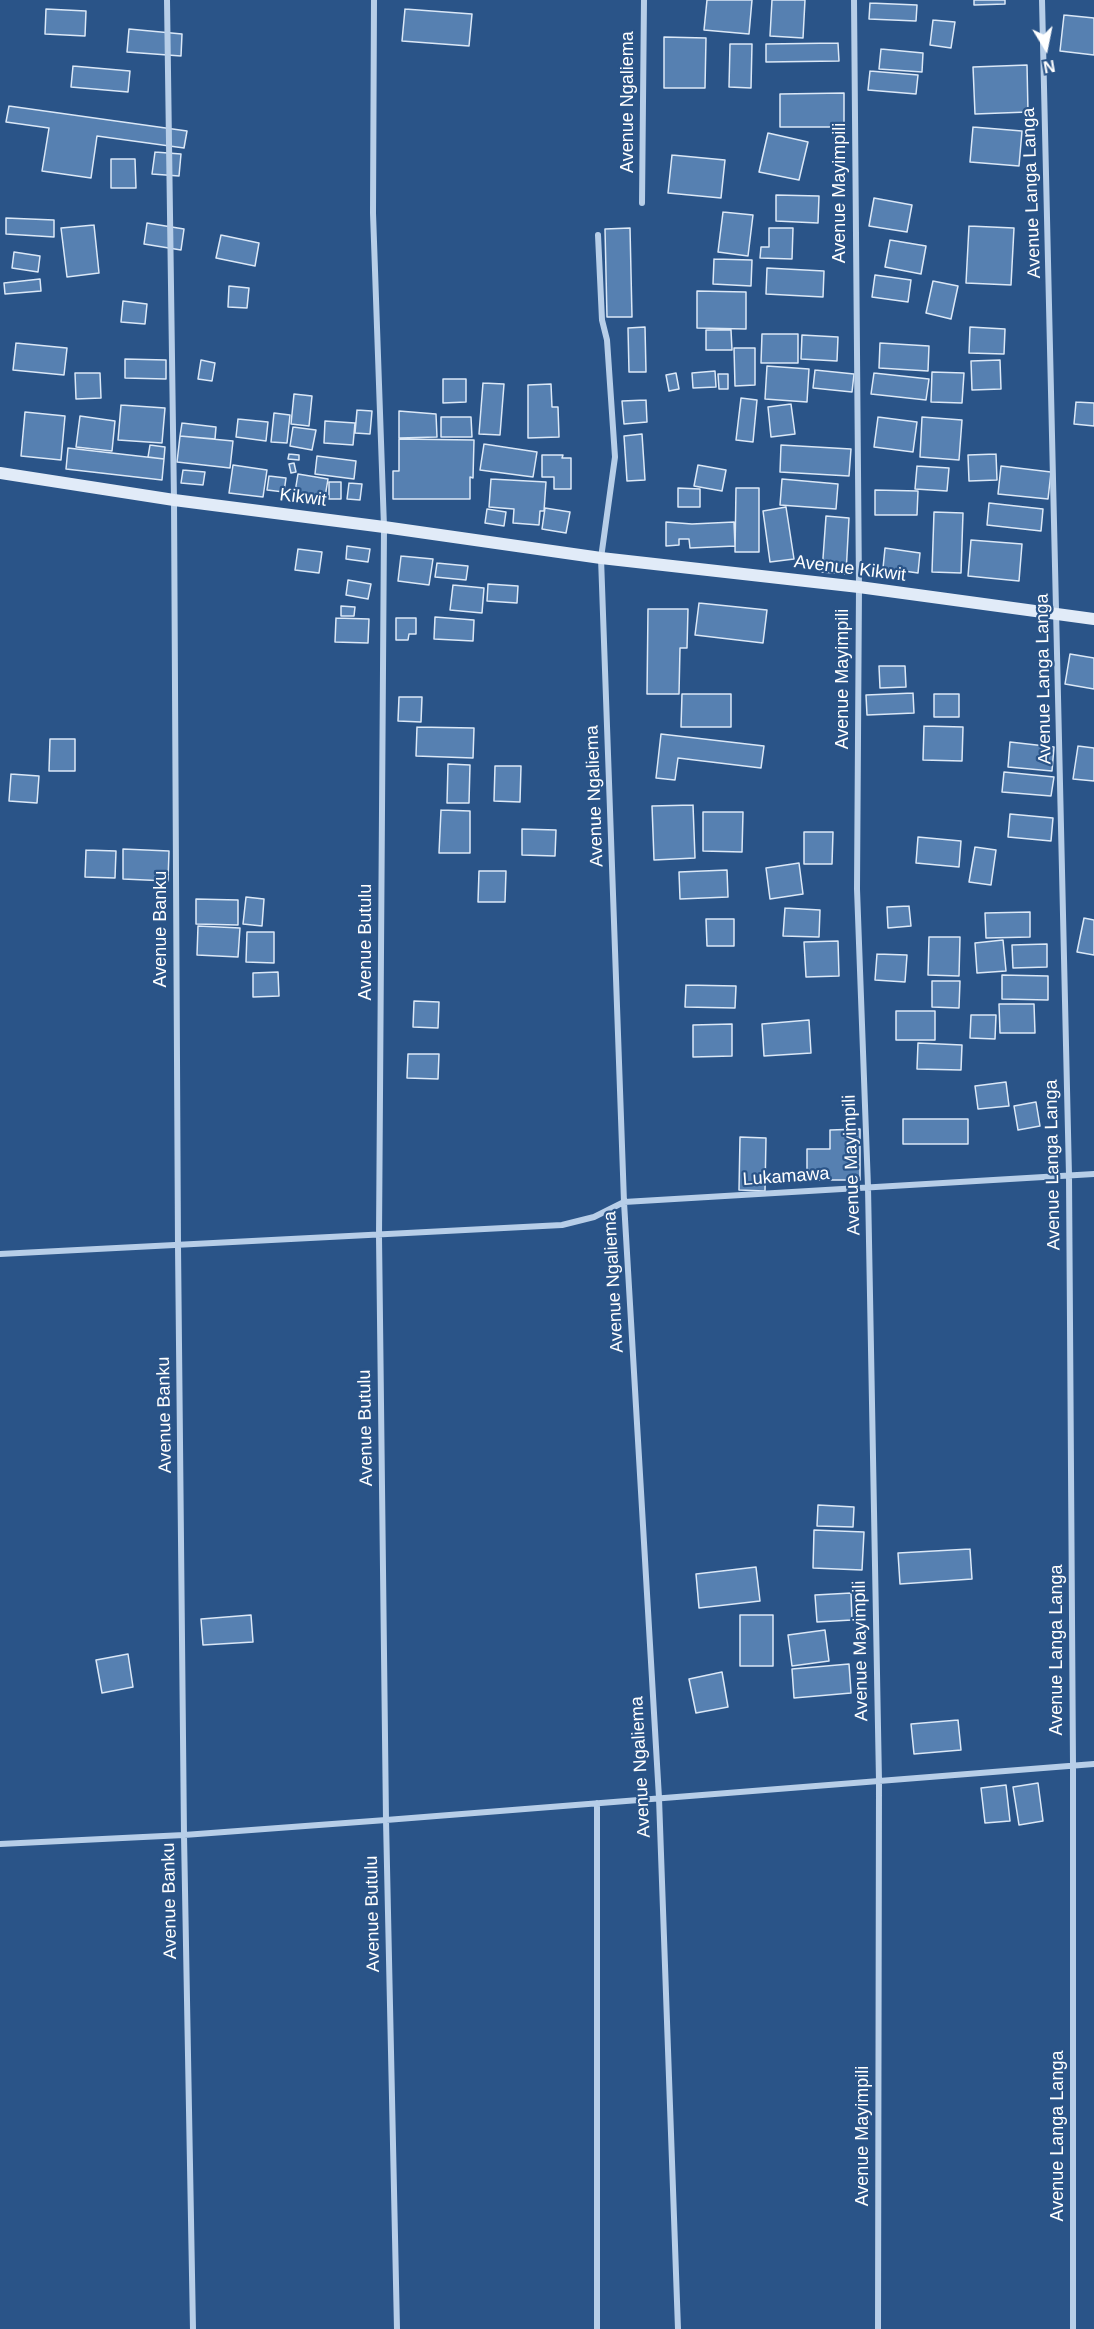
<!DOCTYPE html>
<html>
<head>
<meta charset="utf-8">
<style>
	body { margin:0 }
	#map { position:relative; width:1094px; height:2329px; overflow:hidden; background:#2a5488; font-family:Arial,sans-serif }
	canvas { display:block }
	.north { position:absolute; left:1016px; top:18px; width:60px; height:60px; -webkit-text-stroke:4px #2a5488; paint-order:stroke; rotate:170deg; font-size:16px; font-weight:700; line-height:24px; text-align:center; color:#fff }
	.north::after { content:''; display:block; margin:auto; width:21px; height:27px; background:#fff; clip-path:polygon(50% 0,100% 100%,50% 72%,0 100%) }
</style>
</head>
<body>
<div id="map">
<canvas width="1094" height="2329"></canvas>
<div class="north">N</div>
</div>
<script>
const ctx = document.querySelector('canvas').getContext('2d');
ctx.lineJoin = 'round';
function fillPath(path, color) { ctx.fillStyle = color; ctx.fill(path, 'evenodd'); }
const poly = rows => new Path2D(rows.map(r => 'M' + r).join(''));
function trace(path, color, width, dash) { ctx.strokeStyle = color; ctx.lineWidth = width; ctx.lineCap = dash ? 'butt' : 'round'; ctx.setLineDash(dash || []); ctx.stroke(path); }
function write(font, color, halo, rows, align = 'center') {
  ctx.font = font + ' Arial,sans-serif'; ctx.lineWidth = 4.5; ctx.setLineDash([]); ctx.textBaseline = 'middle'; ctx.strokeStyle = halo; ctx.fillStyle = color; for (const [text, x, y, turn = 0] of rows) {
    ctx.save(); ctx.translate(x, y); ctx.rotate((+turn || 0) * Math.PI / 180); ctx.textAlign = isNaN(turn) ? turn : align; if (halo) ctx.strokeText(text, 0, 0); ctx.fillText(text, 0, 0); ctx.restore();
  }
}
const building = poly([
	[707,0,752,0,749,34,704,30,707,0],
	[772,0,805,0,803,38,770,36,772,0],
	[974,0,1005,0,1005,4,974,5,974,0],
	[870,3,917,5,916,21,869,19,870,3],
	[46,9,86,11,85,36,45,34,46,9],
	[405,9,472,14,469,46,402,41,405,9],
	[1064,15,1094,18,1094,55,1060,51,1064,15],
	[933,20,955,22,951,48,930,45,933,20],
	[129,29,182,34,181,56,127,52,129,29],
	[664,37,706,38,705,88,664,88,664,37],
	[838,43,839,61,766,62,766,44,838,43],
	[730,44,752,44,751,88,729,87,730,44],
	[881,49,923,53,922,72,879,69,881,49],
	[1027,65,1028,112,975,114,973,67,1027,65],
	[73,66,130,71,128,92,71,87,73,66],
	[870,71,918,75,916,94,868,90,870,71],
	[844,93,844,127,780,127,780,94,844,93],
	[9,106,187,131,184,148,97,136,91,178,42,171,49,128,6,122,9,106],
	[973,127,1022,131,1019,166,970,162,973,127],
	[768,133,808,142,799,180,759,172,768,133],
	[155,152,181,154,179,176,152,174,155,152],
	[672,155,725,160,721,198,668,193,672,155],
	[111,159,135,159,136,188,111,188,111,159],
	[776,195,819,196,818,223,776,221,776,195],
	[874,198,912,205,907,232,869,226,874,198],
	[723,212,753,215,748,256,718,252,723,212],
	[6,218,54,220,54,237,6,234,6,218],
	[147,223,184,229,181,250,144,244,147,223],
	[94,225,99,273,67,277,61,228,94,225],
	[969,226,1014,228,1011,285,966,283,969,226],
	[630,228,632,317,607,317,605,229,630,228],
	[769,228,793,228,792,259,760,258,761,247,769,247,769,228],
	[221,235,259,243,255,266,216,258,221,235],
	[890,240,926,246,921,274,885,267,890,240],
	[14,252,40,256,38,272,12,268,14,252],
	[714,259,752,260,751,286,713,284,714,259],
	[767,268,824,271,823,297,766,294,767,268],
	[875,275,911,280,908,302,872,297,875,275],
	[40,279,41,291,5,294,4,283,40,279],
	[933,281,958,286,951,319,926,313,933,281],
	[229,286,249,288,247,308,228,307,229,286],
	[697,291,746,292,746,329,697,328,697,291],
	[123,301,147,304,145,324,121,322,123,301],
	[645,327,646,372,629,372,628,328,645,327],
	[970,327,1005,329,1004,354,969,353,970,327],
	[706,330,731,330,732,350,706,350,706,330],
	[762,334,798,334,798,363,761,363,762,334],
	[802,335,838,337,837,361,801,359,802,335],
	[16,343,67,348,64,375,13,370,16,343],
	[880,343,929,346,928,371,879,368,880,343],
	[734,348,755,348,755,385,735,386,734,348],
	[125,359,166,360,166,379,125,378,125,359],
	[201,360,215,363,212,381,198,379,201,360],
	[1000,360,1001,389,972,390,971,361,1000,360],
	[767,366,809,369,807,402,765,399,767,366],
	[815,370,854,374,852,392,813,388,815,370],
	[715,371,716,387,693,388,692,373,715,371],
	[932,372,964,373,962,403,931,402,932,372],
	[75,373,100,373,101,398,76,399,75,373],
	[676,373,679,389,669,391,666,375,676,373],
	[874,373,929,379,926,400,871,394,874,373],
	[718,374,728,374,728,389,719,389,718,374],
	[443,379,466,379,466,402,443,403,443,379],
	[483,383,504,384,500,435,479,434,483,383],
	[551,384,552,407,558,407,559,437,528,438,528,385,551,384],
	[294,394,312,396,309,426,291,424,294,394],
	[741,398,757,400,753,442,736,440,741,398],
	[646,400,647,422,624,424,622,401,646,400],
	[1076,402,1094,403,1094,426,1074,424,1076,402],
	[791,404,795,434,771,437,768,407,791,404],
	[121,405,165,408,162,443,118,440,121,405],
	[357,410,372,411,370,434,355,433,357,410],
	[399,411,436,414,437,437,399,438,399,411],
	[25,412,65,416,61,460,21,456,25,412],
	[274,413,290,415,287,443,271,442,274,413],
	[80,416,115,421,112,451,76,447,80,416],
	[441,417,471,417,472,437,441,437,441,417],
	[878,417,917,422,913,452,874,447,878,417],
	[922,417,962,420,959,460,920,457,922,417],
	[238,419,268,422,266,441,236,437,238,419],
	[325,421,355,423,353,445,324,443,325,421],
	[182,423,216,427,215,439,180,436,182,423],
	[293,427,316,430,312,450,290,446,293,427],
	[642,434,645,480,627,481,624,436,642,434],
	[180,436,233,441,230,468,177,462,180,436],
	[399,439,474,440,473,478,470,477,470,499,393,499,393,471,399,471,399,439],
	[484,444,537,452,533,477,480,470,484,444],
	[150,445,165,447,164,459,148,457,150,445],
	[781,445,851,449,849,476,780,472,781,445],
	[68,448,164,459,162,480,66,469,68,448],
	[289,454,299,455,299,460,288,459,289,454],
	[996,454,997,480,969,481,968,455,996,454],
	[542,455,563,455,562,458,571,458,571,489,554,489,554,477,542,477,542,455],
	[317,456,356,461,354,479,315,474,317,456],
	[294,463,296,472,291,473,289,464,294,463],
	[233,465,267,470,263,497,229,493,233,465],
	[698,465,726,470,722,491,694,486,698,465],
	[917,466,949,468,947,491,915,489,917,466],
	[1001,466,1051,472,1048,499,998,494,1001,466],
	[183,470,205,472,203,485,181,483,183,470],
	[298,474,328,479,325,497,295,492,298,474],
	[269,476,286,478,284,492,267,490,269,476],
	[491,479,546,482,544,511,540,511,539,525,513,523,514,509,489,507,491,479],
	[782,479,838,484,836,509,780,505,782,479],
	[329,482,341,482,341,499,329,499,329,482],
	[349,483,362,484,360,500,347,499,349,483],
	[678,488,700,489,700,507,678,507,678,488],
	[736,488,759,488,759,552,735,552,736,488],
	[875,490,918,491,917,515,875,515,875,490],
	[989,503,1043,509,1041,531,987,525,989,503],
	[786,507,794,559,770,562,763,511,786,507],
	[545,508,570,512,566,533,542,529,545,508],
	[487,509,506,512,504,526,485,523,487,509],
	[934,512,963,513,961,573,932,572,934,512],
	[826,516,849,518,846,574,822,572,826,516],
	[666,522,692,524,734,522,735,546,690,548,689,539,679,539,679,545,666,546,666,522],
	[971,540,1022,544,1019,581,968,576,971,540],
	[347,546,370,549,368,562,346,559,347,546],
	[885,548,920,553,918,573,883,568,885,548],
	[298,549,322,552,319,573,295,570,298,549],
	[401,556,433,559,429,585,398,581,401,556],
	[437,563,468,566,466,580,435,577,437,563],
	[348,580,371,584,368,599,346,595,348,580],
	[488,584,518,586,517,603,487,601,488,584],
	[453,585,484,588,482,613,450,610,453,585],
	[699,603,767,610,763,643,695,635,699,603],
	[341,606,355,607,354,616,341,616,341,606],
	[648,609,688,609,687,648,680,648,679,694,647,694,648,609],
	[435,617,474,620,473,641,434,639,435,617],
	[336,618,369,619,368,643,335,642,336,618],
	[396,618,416,618,416,634,409,634,408,640,396,640,396,618],
	[1070,654,1094,658,1094,689,1065,684,1070,654],
	[879,666,905,666,906,687,880,688,879,666],
	[913,693,914,713,867,715,866,695,913,693],
	[682,694,731,694,731,727,681,727,682,694],
	[934,694,959,694,959,717,934,717,934,694],
	[399,697,422,697,421,722,398,721,399,697],
	[924,726,963,727,962,761,923,760,924,726],
	[417,727,474,728,473,758,416,756,417,727],
	[661,734,764,746,761,768,678,758,675,780,656,778,661,734],
	[50,739,75,739,75,771,49,771,50,739],
	[1010,742,1054,747,1052,771,1008,767,1010,742],
	[1078,746,1094,748,1094,781,1073,779,1078,746],
	[448,764,470,765,469,803,447,803,448,764],
	[495,766,521,766,520,802,494,801,495,766],
	[1004,772,1054,777,1051,796,1002,792,1004,772],
	[11,774,39,776,37,803,9,801,11,774],
	[693,805,695,858,654,860,652,806,693,805],
	[441,810,470,811,470,853,439,853,441,810],
	[703,812,743,812,742,852,703,851,703,812],
	[1010,814,1053,818,1051,841,1008,837,1010,814],
	[522,829,556,830,555,856,522,855,522,829],
	[804,832,833,832,832,864,804,864,804,832],
	[918,837,961,841,959,867,916,863,918,837],
	[975,847,996,850,991,885,969,882,975,847],
	[123,849,169,851,168,881,123,879,123,849],
	[86,850,116,851,115,878,85,877,86,850],
	[799,863,803,894,770,899,766,868,799,863],
	[727,870,728,897,680,899,679,872,727,870],
	[479,871,506,871,505,902,478,902,479,871],
	[246,897,264,899,262,926,243,924,246,897],
	[196,899,238,900,238,925,196,924,196,899],
	[909,906,911,926,888,928,887,907,909,906],
	[785,908,820,910,819,937,783,936,785,908],
	[1030,912,1030,937,986,938,985,913,1030,912],
	[1084,918,1094,920,1094,955,1077,952,1084,918],
	[706,919,734,919,734,946,707,946,706,919],
	[198,926,240,928,238,957,197,955,198,926],
	[247,932,274,932,274,963,246,962,247,932],
	[929,937,960,937,959,976,928,975,929,937],
	[1003,940,1006,971,977,973,975,943,1003,940],
	[838,941,839,976,806,977,804,942,838,941],
	[1047,944,1047,967,1013,968,1012,945,1047,944],
	[877,954,907,955,905,982,875,980,877,954],
	[278,972,279,996,253,997,253,973,278,972],
	[1002,975,1048,976,1048,1000,1002,999,1002,975],
	[932,981,960,981,959,1008,932,1007,932,981],
	[686,985,736,986,735,1008,685,1007,686,985],
	[414,1001,439,1002,438,1028,413,1027,414,1001],
	[999,1004,1034,1004,1035,1033,1000,1033,999,1004],
	[896,1011,935,1011,935,1040,896,1040,896,1011],
	[971,1015,996,1015,995,1039,970,1038,971,1015],
	[809,1020,811,1053,764,1056,762,1024,809,1020],
	[732,1024,732,1056,693,1057,693,1025,732,1024],
	[918,1043,962,1045,961,1070,917,1069,918,1043],
	[408,1054,439,1054,438,1079,407,1078,408,1054],
	[1006,1082,1009,1106,978,1109,975,1086,1006,1082],
	[1036,1102,1040,1126,1018,1130,1014,1106,1036,1102],
	[903,1119,968,1119,968,1144,903,1144,903,1119],
	[860,1129,860,1180,807,1180,807,1149,830,1149,830,1130,860,1129],
	[740,1137,766,1138,765,1191,739,1190,740,1137],
	[818,1505,854,1507,853,1527,817,1526,818,1505],
	[814,1530,864,1532,862,1570,813,1568,814,1530],
	[970,1549,972,1579,900,1584,898,1553,970,1549],
	[756,1567,760,1601,699,1608,696,1574,756,1567],
	[851,1593,852,1620,817,1622,815,1595,851,1593],
	[251,1615,253,1642,203,1645,201,1619,251,1615],
	[740,1615,773,1615,773,1666,740,1666,740,1615],
	[825,1630,829,1661,792,1666,788,1635,825,1630],
	[128,1654,133,1687,102,1693,96,1660,128,1654],
	[849,1664,851,1693,794,1698,792,1669,849,1664],
	[722,1672,728,1707,696,1713,689,1679,722,1672],
	[958,1720,961,1750,914,1754,911,1724,958,1720],
	[1038,1783,1043,1821,1019,1825,1013,1787,1038,1783],
	[1006,1785,1010,1821,985,1823,981,1788,1006,1785]
]);
const street = poly([
	[167,0,174,500,178,1246,184,1835,193,2329],
	[374,0,373,213,384,527,379,1236,386,1820,397,2329],
	[854,0,859,587,857,889,868,1187,879,1781,878,2329],
	[1042,0,1069,1175,1073,1765,1073,2329],
	[642,203,644,0],
	[598,235,602,320,607,340,615,457,601,558,624,1202,659,1798,678,2329],
	[0,1254,562,1225,594,1217,624,1202,1094,1174],
	[597,1803,597,2329],
	[0,1844,184,1835,386,1820,1094,1764]
]);
const secondary = poly([
	[0,473,174,500,384,527,601,558,859,587,1094,619]
]);
const streetNames = [
	["Avenue Ngaliema",628,102,-90],
	["Avenue Mayimpili",840,193,-90],
	["Avenue Langa Langa",1032,193,-92],
	["Kikwit",303,498,7],
	["Avenue Kikwit",850,569,7],
	["Avenue Mayimpili",843,679,-90],
	["Avenue Langa Langa",1044,679,-91],
	["Avenue Ngaliema",595,796,-92],
	["Avenue Banku",161,929,-90],
	["Avenue Butulu",366,942,-90],
	["Avenue Mayimpili",852,1165,-92],
	["Avenue Langa Langa",1053,1165,-91],
	["Lukamawa",786,1177,-4],
	["Avenue Ngaliema",614,1282,-93],
	["Avenue Banku",165,1415,-91],
	["Avenue Butulu",366,1428,-91],
	["Avenue Langa Langa",1057,1650,-90],
	["Avenue Mayimpili",861,1651,-91],
	["Avenue Ngaliema",641,1767,-93],
	["Avenue Banku",170,1901,-91],
	["Avenue Butulu",373,1914,-91],
	["Avenue Mayimpili",863,2136,-90],
	["Avenue Langa Langa",1058,2136,-90]
];
fillPath(building, '#5680b1');
trace(building, '#dbe8f7', 1.5);
trace(street, '#b7cee8', 6);
trace(secondary, '#e1ebf8', 12);
write('18px', '#fff', '#2a5488', streetNames);
</script>
</body>
</html>
